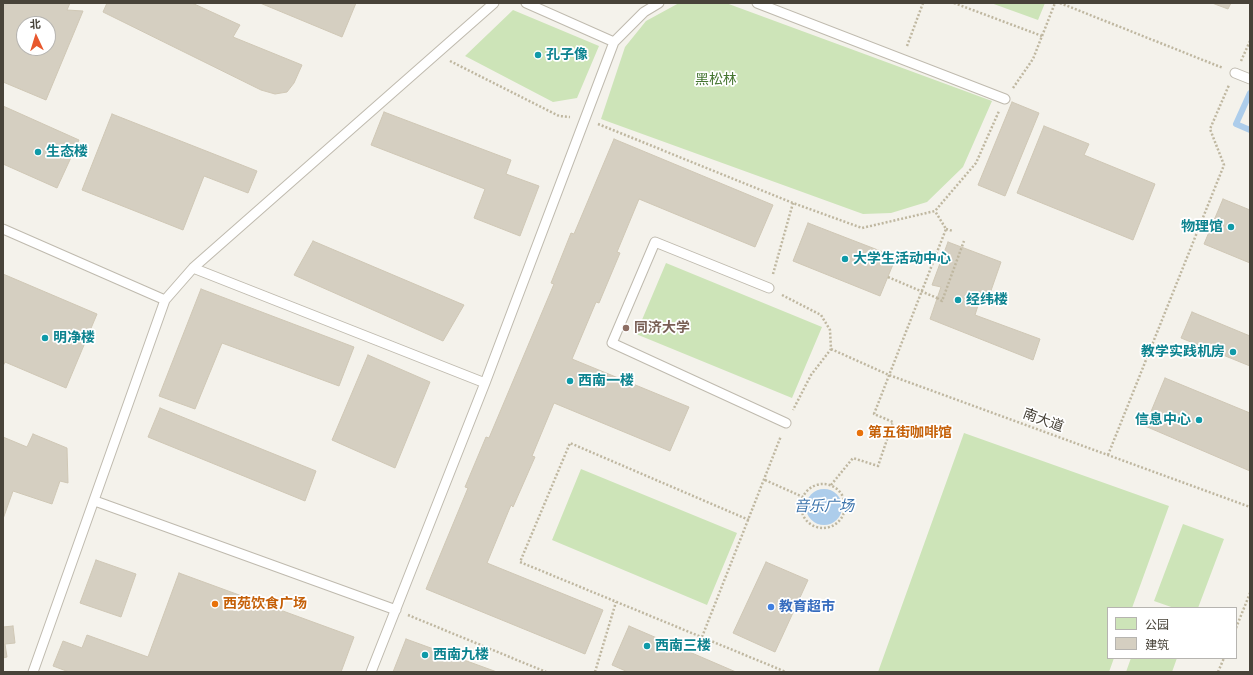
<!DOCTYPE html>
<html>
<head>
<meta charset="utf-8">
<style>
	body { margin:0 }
	#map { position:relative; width:1253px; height:675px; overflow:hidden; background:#f4f2eb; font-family:Roboto,"Noto Sans SC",sans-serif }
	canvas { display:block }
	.frame { position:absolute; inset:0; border:4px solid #484339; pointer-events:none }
	.legend { position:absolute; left:1107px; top:607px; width:130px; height:52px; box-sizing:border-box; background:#fff; border:1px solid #b6b4b0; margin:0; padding:5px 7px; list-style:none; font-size:12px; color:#484339 }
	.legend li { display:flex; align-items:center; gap:8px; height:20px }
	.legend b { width:20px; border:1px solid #b6b4b0 }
	.north { position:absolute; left:16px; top:16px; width:40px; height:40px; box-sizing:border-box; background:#fff; border:1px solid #b6b4b0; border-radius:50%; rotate:356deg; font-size:11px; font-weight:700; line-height:16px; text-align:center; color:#484339 }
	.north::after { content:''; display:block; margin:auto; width:14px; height:18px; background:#e8582e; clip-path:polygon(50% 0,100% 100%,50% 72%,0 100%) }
</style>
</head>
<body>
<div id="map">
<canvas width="1253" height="675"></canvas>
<div class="frame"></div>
<ul class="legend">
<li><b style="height:11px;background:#cde4b8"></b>公园</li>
<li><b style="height:11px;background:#d5cfc1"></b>建筑</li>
</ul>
<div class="north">北</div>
</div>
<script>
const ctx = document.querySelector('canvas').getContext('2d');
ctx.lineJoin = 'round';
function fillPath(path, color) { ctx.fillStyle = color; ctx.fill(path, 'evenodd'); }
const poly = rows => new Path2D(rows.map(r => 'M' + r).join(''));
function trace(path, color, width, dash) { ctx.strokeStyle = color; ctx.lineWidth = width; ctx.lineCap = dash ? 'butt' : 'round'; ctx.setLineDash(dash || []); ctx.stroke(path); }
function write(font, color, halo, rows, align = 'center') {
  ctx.font = font + ' Roboto,"Noto Sans SC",sans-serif'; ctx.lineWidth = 3.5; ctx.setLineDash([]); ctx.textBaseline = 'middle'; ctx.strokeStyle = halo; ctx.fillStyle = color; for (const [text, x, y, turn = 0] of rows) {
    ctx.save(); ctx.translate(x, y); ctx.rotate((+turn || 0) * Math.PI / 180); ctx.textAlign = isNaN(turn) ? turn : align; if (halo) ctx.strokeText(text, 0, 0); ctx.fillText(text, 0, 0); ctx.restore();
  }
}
const green = poly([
	[679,3,726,3,992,101,963,167,927,202,891,213,863,214,601,119,625,47,646,21],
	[991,3,1045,3,1038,20],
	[513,10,599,46,577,98,553,102,465,56],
	[666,263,822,327,792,398,636,334],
	[964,433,1169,506,1132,608,1108,608,1108,658,1114,658,1109,672,878,672],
	[581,469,737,533,707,605,552,540],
	[1183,524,1224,539,1198,608,1174,608,1154,601],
	[1131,658,1177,658,1172,672,1126,672]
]);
const water = poly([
	'806 507a18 18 0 1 1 36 0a18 18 0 1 1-36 0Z'
]);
const stream = poly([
	[1250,93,1236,124,1250,130]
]);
const building = poly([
	[3,3,70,3,67,10,83,11,46,100,3,82,3,3],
	[24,24,48,24,48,48,24,48,24,24],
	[107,3,192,3,240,25,233,37,302,65,294,83,287,92,275,94,261,90,103,12,107,3],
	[260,3,356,3,342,37,260,3],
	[1212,3,1231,3,1228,9,1212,3],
	[1012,102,1039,113,1005,196,978,185,1012,102],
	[3,106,79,140,57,188,3,164,3,106],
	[384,112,511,160,506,174,539,186,520,236,474,218,485,189,371,145,384,112],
	[112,114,257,171,248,193,204,176,183,230,82,190,112,114],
	[1044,126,1089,144,1084,155,1155,184,1133,240,1017,193,1044,126],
	[614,139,773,205,755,247,639,199,617,252,620,253,599,303,596,302,572,359,689,407,670,451,554,403,532,456,535,457,513,507,511,505,487,563,603,610,585,654,426,589,468,488,465,487,486,437,489,438,554,284,551,283,571,233,574,234,614,139],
	[1223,199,1250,210,1250,263,1204,244,1223,199],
	[808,223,896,257,880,296,793,261,808,223],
	[313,241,464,305,443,341,294,275,313,241],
	[948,242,1001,262,987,302,980,299,975,315,1040,339,1033,360,930,319,941,287,932,285,948,242],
	[3,274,97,314,66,388,5,362,3,366,3,274],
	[201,289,354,347,339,386,222,343,195,409,159,396,201,289],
	[1192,312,1250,336,1250,366,1181,338,1192,312],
	[368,355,430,382,395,468,332,440,368,355],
	[1165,378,1250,413,1250,471,1145,426,1165,378],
	[160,408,316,471,305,501,148,437,160,408],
	[33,434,67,448,68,483,60,481,52,504,13,491,3,519,3,437,27,447,33,434],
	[96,560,136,574,121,617,80,603,96,560],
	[766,562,808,580,775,652,733,633,766,562],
	[179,573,354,637,341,672,69,672,53,666,63,641,82,648,87,635,148,657,179,573],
	[13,626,15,643,5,644,7,657,3,658,3,627,13,626],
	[629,626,736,672,628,672,612,665,629,626],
	[406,639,497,672,393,672,406,639]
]);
const path = poly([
	[954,3,1042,36],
	[1060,3,1223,68],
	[907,46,923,3],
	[450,61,559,116,570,117],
	[1241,61,1250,41],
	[1013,88,1033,59,1055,3],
	[598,124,793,203,862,228,935,211,976,163,999,111],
	[946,229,953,231],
	[773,274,793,203],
	[782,295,821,315,830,330,831,349,811,375,793,410],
	[937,298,942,301,964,241],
	[831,349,889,375,1250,507],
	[1108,455,1224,165,1210,129,1229,85],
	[765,480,803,497],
	'801 506a22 22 0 1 1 44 0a22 22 0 1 1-44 0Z',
	[831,485,853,458,878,466,893,422,874,414,946,229,935,211],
	[749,520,570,443,520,562,786,672],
	[408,615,546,672],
	[1236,628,1250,593],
	[702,637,781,436],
	[595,672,616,602],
	[1218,672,1224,658]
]);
const lane = poly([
	[757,3,1005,99],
	[614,42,644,12,659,3],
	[1235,73,1250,79],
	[3,229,165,300],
	[193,268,485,383],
	[769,288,655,242,612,343,786,423],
	[95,501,396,610],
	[33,672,165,300,193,268,494,3],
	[371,672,485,383,614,42,526,3]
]);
const pathBridge = poly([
	[888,277,937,298]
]);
const markers = [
	[538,55,4,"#0f9aa8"],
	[38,152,4,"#0f9aa8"],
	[1231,227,4,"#0f9aa8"],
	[845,259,4,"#0f9aa8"],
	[958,300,4,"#0f9aa8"],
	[626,328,4,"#8d6e63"],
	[45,338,4,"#0f9aa8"],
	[1233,352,4,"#0f9aa8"],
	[570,381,4,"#0f9aa8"],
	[1199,420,4,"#0f9aa8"],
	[860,433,4,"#e8710a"],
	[215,604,4,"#e8710a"],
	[771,607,4,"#3f7fe0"],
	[647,646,4,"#0f9aa8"],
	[425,655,4,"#0f9aa8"]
];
const cultureNames = [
	["孔子像",546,55],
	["生态楼",46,152],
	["物理馆",1223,227,"right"],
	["大学生活动中心",853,259],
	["经纬楼",966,300],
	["明净楼",53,338],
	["教学实践机房",1225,352,"right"],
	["西南一楼",578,381],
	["信息中心",1191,420,"right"],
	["西南三楼",655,646],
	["西南九楼",433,655]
];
const parkNames = [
	["黑松林",716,80]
];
const educationNames = [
	["同济大学",634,328]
];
const streetNames = [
	["南大道",1043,421,20]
];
const foodNames = [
	["第五街咖啡馆",868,433],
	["西苑饮食广场",223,604]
];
const shopNames = [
	["教育超市",779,607]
];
const waterNames = [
	["音乐广场",824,507]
];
fillPath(green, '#cde4b8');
fillPath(water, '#adcdeb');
trace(stream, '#adcdeb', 6);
fillPath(building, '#d5cfc1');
trace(building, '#cfc7b5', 1);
trace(lane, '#bfbaae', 11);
trace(path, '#bfb7a0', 2.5, [2, 2]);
trace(lane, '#fff', 9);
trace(pathBridge, '#bfb7a0', 2.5, [2, 2]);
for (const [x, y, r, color] of markers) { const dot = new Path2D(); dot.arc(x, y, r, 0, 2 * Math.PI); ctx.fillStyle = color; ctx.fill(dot); trace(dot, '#fff', 1.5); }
write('bold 14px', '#0d838f', '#fff', cultureNames, 'left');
write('14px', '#457531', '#fff', parkNames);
write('bold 14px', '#785e54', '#fff', educationNames, 'left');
write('14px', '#484339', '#fff', streetNames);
write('bold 14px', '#c56008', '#fff', foodNames, 'left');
write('bold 14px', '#366cbe', '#fff', shopNames, 'left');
write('italic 15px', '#3b73ab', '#fff', waterNames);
</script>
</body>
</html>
